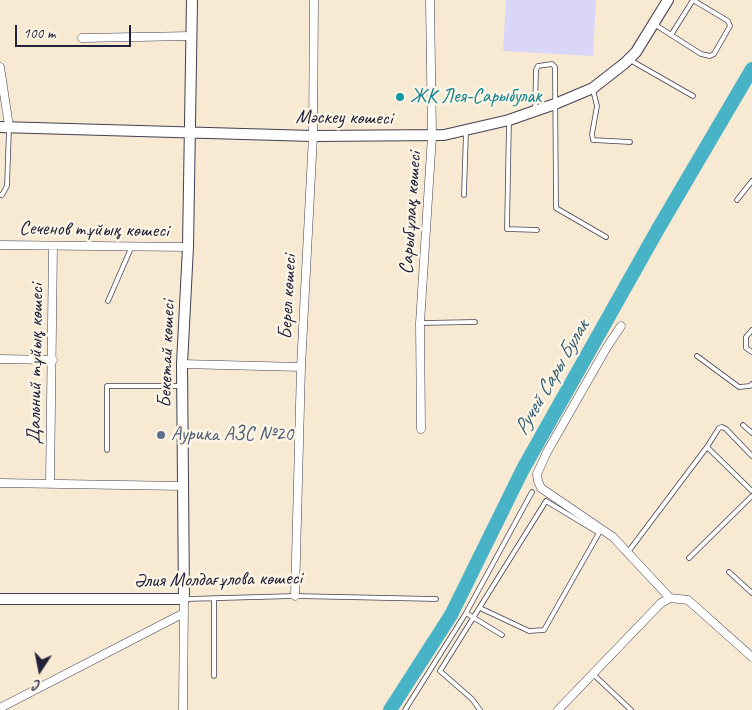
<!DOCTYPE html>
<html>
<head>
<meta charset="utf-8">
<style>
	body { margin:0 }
	#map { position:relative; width:752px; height:710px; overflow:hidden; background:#f7e9d2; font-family:Caveat,sans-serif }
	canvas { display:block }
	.north { position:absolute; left:15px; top:645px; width:50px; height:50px; -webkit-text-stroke:4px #fcf5e5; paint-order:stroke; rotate:191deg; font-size:14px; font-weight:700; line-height:20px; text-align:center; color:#22223b }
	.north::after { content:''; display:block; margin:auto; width:18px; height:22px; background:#22223b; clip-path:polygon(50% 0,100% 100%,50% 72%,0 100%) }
	.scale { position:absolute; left:15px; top:25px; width:116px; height:22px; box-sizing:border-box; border:2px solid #22223b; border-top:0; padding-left:6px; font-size:15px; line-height:18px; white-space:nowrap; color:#22223b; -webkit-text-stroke:4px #fcf5e5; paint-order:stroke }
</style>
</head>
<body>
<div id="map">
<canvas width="752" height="710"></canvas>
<div class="north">С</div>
<div class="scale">100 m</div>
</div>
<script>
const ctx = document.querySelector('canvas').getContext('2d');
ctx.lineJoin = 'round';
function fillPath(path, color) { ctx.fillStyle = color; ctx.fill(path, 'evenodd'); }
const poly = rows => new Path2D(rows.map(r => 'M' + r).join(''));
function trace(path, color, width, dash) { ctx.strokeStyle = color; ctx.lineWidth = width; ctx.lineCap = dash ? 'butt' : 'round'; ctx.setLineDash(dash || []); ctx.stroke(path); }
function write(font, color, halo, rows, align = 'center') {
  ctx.font = font + ' Caveat,sans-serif'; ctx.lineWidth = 5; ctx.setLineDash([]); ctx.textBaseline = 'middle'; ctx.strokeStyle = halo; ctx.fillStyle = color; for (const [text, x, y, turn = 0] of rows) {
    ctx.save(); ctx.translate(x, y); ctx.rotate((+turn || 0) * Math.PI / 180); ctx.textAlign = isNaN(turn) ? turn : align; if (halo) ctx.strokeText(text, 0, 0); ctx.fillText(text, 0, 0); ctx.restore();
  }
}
const built = poly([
	[506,0,596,0,593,56,503,51]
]);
const river = poly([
	[390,710,451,615,523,469,658,229,752,69]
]);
const lane = poly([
	[654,24,701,54,710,56,714,54,730,26,728,21,693,0],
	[671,35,693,0],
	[630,60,693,96],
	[593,90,597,106,592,134,593,140,630,142],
	[535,111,536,70,538,66,552,64,555,67,556,208,606,237],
	[509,120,507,229,537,230],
	[0,195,2,195,7,186,9,128],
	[464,195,466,130],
	[737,200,752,181],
	[108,301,132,246],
	[420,323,475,322],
	[752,330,746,337,746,348,752,352],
	[697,356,739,387,750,386,752,384],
	[743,425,752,433],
	[707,447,752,491],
	[107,450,107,386,180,386],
	[628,552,707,447,719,428,722,427,726,429,752,456],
	[689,558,752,496],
	[729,572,752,593],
	[186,599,295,596,436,599],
	[214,599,214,676],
	[480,608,529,631,544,630,599,533,546,501,440,671,472,699,480,710],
	[466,613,502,635],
	[593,674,631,710],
	[405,710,466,613,532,492]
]);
const street = poly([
	[82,38,191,36],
	[0,67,9,126],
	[0,245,188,247],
	[621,326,607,347,547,452,537,474,538,481,541,488,613,537,670,598],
	[0,359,53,360],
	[182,364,301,367],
	[421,429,420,323,432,136,430,0],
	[0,483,183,486],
	[50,483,53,246],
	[295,596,301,367,313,136,314,0],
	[0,708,184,613],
	[183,710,184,599],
	[558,710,661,603,670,598,688,600,752,657]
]);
const secondary = poly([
	[0,127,313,136,444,135,509,120,555,104,593,88,625,63,636,52,668,0],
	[0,599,184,599,182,364,188,247,192,0]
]);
const markers = [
	[400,97,5,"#0f9aa8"],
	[161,435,5,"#5c6f8a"]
];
const cultureNames = [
	["ЖК Лея-Сарыбулак",410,97]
];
const streetNames = [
	["Мәскеу көшесі",344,118,1],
	["Сарыбұлақ көшесі",411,213,-86],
	["Сеченов тұйық көшесі",94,230,1],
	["Берел көшесі",288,297,-87],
	["Бекетай көшесі",167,354,-88],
	["Дальний тұйық көшесі",36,364,-89],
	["Әлия Молдағұлова көшесі",218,580,-1]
];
const serviceNames = [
	["Аурика АЗС №20",171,435]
];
const waterNames = [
	["Ручей Сары Булак",552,378,-60]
];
fillPath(built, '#dad6f7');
trace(river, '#48b3c6', 14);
trace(lane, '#424052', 5.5);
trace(street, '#424052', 9);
trace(secondary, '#424052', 12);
trace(lane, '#fff', 4);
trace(street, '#fff', 8);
trace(secondary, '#fff', 10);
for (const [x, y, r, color] of markers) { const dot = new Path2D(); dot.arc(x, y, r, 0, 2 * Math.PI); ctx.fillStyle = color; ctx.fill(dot); trace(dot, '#fcf5e5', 2); }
write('20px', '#0d838f', '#fcf5e5', cultureNames, 'left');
write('20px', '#22223b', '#fcf5e5', streetNames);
write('20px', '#4e5e75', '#fcf5e5', serviceNames, 'left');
write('italic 21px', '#315c73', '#fcf5e5', waterNames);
</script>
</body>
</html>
